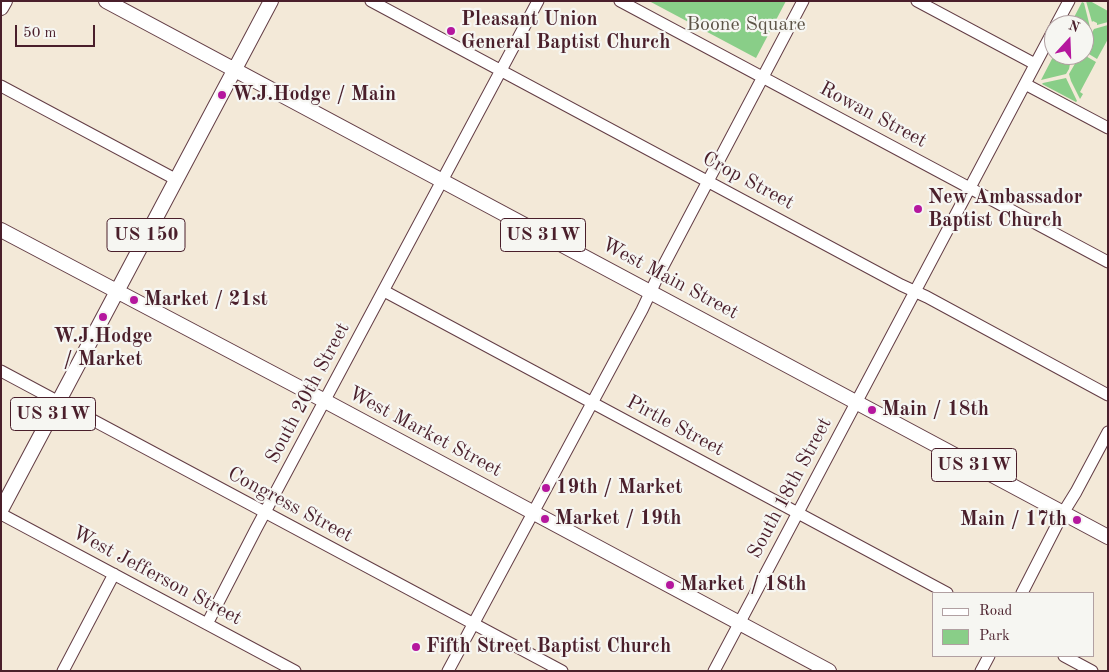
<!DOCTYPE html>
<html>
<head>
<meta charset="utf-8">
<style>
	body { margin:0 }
	#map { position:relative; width:1109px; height:672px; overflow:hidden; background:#f3e9d8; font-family:"Old Standard TT",serif }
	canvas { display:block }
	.frame { position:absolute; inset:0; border:2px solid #4a1f2b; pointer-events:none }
	.legend { position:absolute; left:932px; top:592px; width:162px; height:65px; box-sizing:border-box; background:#f6f6f2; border:1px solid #b1a0a2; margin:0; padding:6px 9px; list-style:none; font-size:15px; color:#4a1f2b }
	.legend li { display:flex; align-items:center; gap:10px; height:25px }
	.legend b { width:25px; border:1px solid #b1a0a2 }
	.north { position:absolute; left:1044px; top:15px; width:50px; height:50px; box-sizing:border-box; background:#f6f6f2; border:1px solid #b1a0a2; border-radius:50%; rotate:20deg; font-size:14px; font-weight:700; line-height:20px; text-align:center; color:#4a1f2b }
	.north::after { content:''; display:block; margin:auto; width:18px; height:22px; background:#b5179e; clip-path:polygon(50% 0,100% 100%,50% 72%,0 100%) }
	.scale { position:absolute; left:15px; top:25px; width:80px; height:22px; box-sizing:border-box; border:2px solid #4a1f2b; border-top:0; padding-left:6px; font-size:15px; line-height:18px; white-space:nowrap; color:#4a1f2b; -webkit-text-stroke:4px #f6f6f2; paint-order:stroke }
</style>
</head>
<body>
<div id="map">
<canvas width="1109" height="672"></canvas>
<div class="frame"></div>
<ul class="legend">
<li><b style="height:6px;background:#fff"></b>Road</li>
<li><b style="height:14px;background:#89ce88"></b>Park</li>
</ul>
<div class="north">N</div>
<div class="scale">50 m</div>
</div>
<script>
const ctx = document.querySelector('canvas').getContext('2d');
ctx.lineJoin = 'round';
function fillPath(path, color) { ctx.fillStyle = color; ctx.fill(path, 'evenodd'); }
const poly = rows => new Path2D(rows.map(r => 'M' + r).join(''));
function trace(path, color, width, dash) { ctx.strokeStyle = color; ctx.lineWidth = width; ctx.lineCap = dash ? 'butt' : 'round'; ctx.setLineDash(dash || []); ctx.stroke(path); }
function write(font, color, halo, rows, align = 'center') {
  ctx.font = font + ' "Old Standard TT",serif'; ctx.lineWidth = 4.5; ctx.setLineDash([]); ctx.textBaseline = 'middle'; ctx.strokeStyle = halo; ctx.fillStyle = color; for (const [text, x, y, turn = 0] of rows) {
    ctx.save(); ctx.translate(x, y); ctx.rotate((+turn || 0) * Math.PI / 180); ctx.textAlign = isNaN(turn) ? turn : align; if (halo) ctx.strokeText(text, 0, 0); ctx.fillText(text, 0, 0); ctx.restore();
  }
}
const green = poly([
	[649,1,786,1,756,58],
	[1086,1,1090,1,1108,11,1108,22,1097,25,1097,23,1093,21,1092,22],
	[1082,2,1084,3,1090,27,1088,33,1085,37,1084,25,1070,25],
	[1108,25,1108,39,1097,59,1084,51,1084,46,1094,29],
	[1054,55,1059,55,1060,58,1070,64,1069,69,1066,74,1041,80],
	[1080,55,1084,55,1096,62,1080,92,1083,94,1080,99,1071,81,1069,74],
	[1066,78,1077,101,1076,102,1042,84,1043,83]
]);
const minor = poly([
	[371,1,901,285,927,297,1108,395],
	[620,1,1108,262],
	[917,1,1035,64],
	[1056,25,1069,1],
	[1025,84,1108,128],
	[1,86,177,180],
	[384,291,947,593],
	[1,371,562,671],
	[1,514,295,671],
	[1022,593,1063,513,1076,492,1108,432],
	[207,624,256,529,538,1],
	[1064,656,1092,671],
	[63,671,114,574],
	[448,671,642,310,659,274,803,1],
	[714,671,1054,29],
	[981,671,989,656]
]);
const major = poly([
	[106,1,1108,537],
	[1,8,5,1],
	[1,230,325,401,829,671],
	[1,510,271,1]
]);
const markers = [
	[451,31,5,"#b5179e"],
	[222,95,5,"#b5179e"],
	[918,209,5,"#b5179e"],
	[134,300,5,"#b5179e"],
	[103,317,5,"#b5179e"],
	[872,410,5,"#b5179e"],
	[546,488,5,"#b5179e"],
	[545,519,5,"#b5179e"],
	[1077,520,5,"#b5179e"],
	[670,585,5,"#b5179e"],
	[416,647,5,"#b5179e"]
];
const shields = [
	[146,235,78],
	[543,235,85],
	[53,414,85],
	[974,465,85]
];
const shieldNames = [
	["US 150",146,235],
	["US 31W",543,235],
	["US 31W",53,414],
	["US 31W",974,465]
];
const poiNames = [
	["Pleasant Union",461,20],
	["General Baptist Church",461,43],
	["W.J.Hodge / Main",232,95],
	["New Ambassador",928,198],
	["Baptist Church",928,221],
	["Market / 21st",144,300],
	["W.J.Hodge",103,337,"center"],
	["/ Market",103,360,"center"],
	["Main / 18th",882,410],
	["19th / Market",556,488],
	["Market / 19th",555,519],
	["Main / 17th",1067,520,"right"],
	["Market / 18th",680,585],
	["Fifth Street Baptist Church",426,647]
];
const parkNames = [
	["Boone Square",746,25]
];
const streetNames = [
	["Rowan Street",873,115,28],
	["Crop Street",748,181,28],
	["West Main Street",670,279,28],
	["South 20th Street",308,393,-62],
	["Pirtle Street",675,426,28],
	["West Market Street",425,432,28],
	["South 18th Street",790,488,-62],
	["Congress Street",290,505,28],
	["West Jefferson Street",157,576,28]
];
fillPath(green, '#89ce88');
trace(minor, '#633d45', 13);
trace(major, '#633d45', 16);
trace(minor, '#fff', 11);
trace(major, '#fff', 14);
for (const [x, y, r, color] of markers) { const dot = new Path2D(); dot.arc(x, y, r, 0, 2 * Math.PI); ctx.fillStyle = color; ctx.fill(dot); trace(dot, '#f6f6f2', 2); }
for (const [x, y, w] of shields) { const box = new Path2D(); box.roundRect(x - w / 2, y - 16.5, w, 33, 4); ctx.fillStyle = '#f6f6f2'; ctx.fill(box); trace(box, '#4a1f2b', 1); }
write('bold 19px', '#4a1f2b', null, shieldNames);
write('bold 20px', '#4a1f2b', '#f6f6f2', poiNames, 'left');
write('20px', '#5d5447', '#f6f6f2', parkNames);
write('20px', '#4a1f2b', '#f6f6f2', streetNames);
</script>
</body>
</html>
